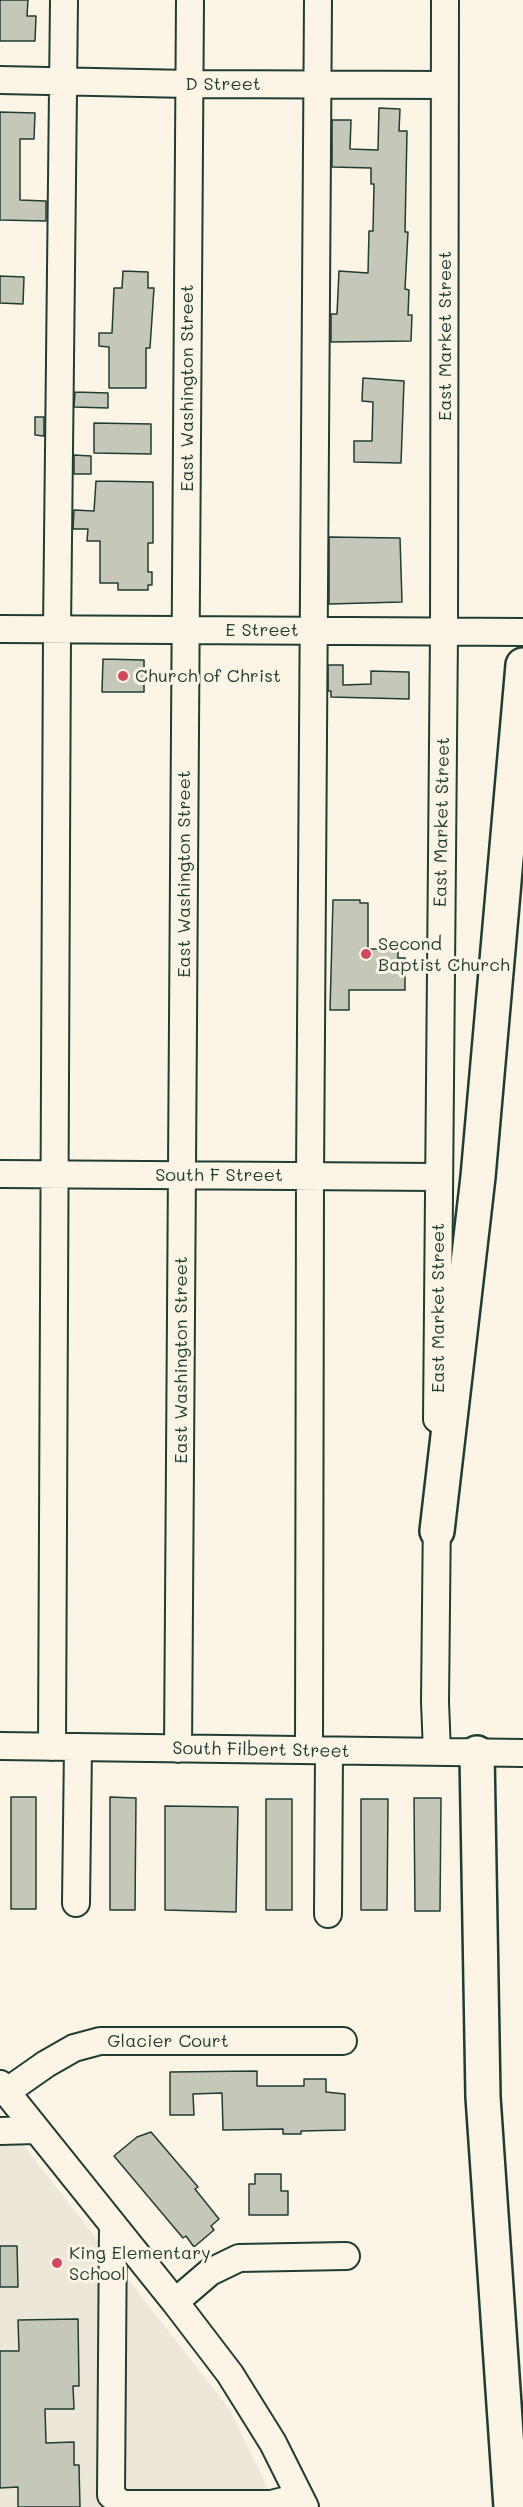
<!DOCTYPE html>
<html>
<head>
<meta charset="utf-8">
<style>
	body { margin:0 }
	canvas { display:block; background:#fcf5e5 }
</style>
</head>
<body>
<canvas width="523" height="2507"></canvas>
<script>
const ctx = document.querySelector('canvas').getContext('2d');
ctx.lineJoin = 'round';
function fillPath(path, color) { ctx.fillStyle = color; ctx.fill(path, 'evenodd'); }
const poly = rows => new Path2D(rows.map(r => 'M' + r).join(''));
function trace(path, color, width, dash) { ctx.strokeStyle = color; ctx.lineWidth = width; ctx.lineCap = dash ? 'butt' : 'round'; ctx.setLineDash(dash || []); ctx.stroke(path); }
function write(font, color, halo, rows, align = 'center') {
  ctx.font = font + ' Mali,sans-serif'; ctx.lineWidth = 6; ctx.setLineDash([]); ctx.textBaseline = 'middle'; ctx.strokeStyle = halo; ctx.fillStyle = color; for (const [text, x, y, turn = 0] of rows) {
    ctx.save(); ctx.translate(x, y); ctx.rotate((+turn || 0) * Math.PI / 180); ctx.textAlign = isNaN(turn) ? turn : align; if (halo) ctx.strokeText(text, 0, 0); ctx.fillText(text, 0, 0); ctx.restore();
  }
}
const built = poly([
	[0,2115,230,2410,277,2507,0,2507]
]);
const building = poly([
	[0,0,28,0,27,16,36,16,35,41,0,41,0,0],
	[379,108,400,109,399,131,407,131,405,232,408,232,405,289,409,290,408,315,412,315,411,341,331,342,331,314,337,314,339,271,368,273,369,231,373,231,374,184,371,184,371,168,332,167,332,120,351,120,350,149,378,150,379,108],
	[0,112,35,113,34,139,20,139,20,200,46,201,46,221,0,220,0,112],
	[123,271,148,272,148,288,154,288,150,348,146,348,146,388,109,388,109,347,99,346,99,333,112,333,114,288,122,288,123,271],
	[0,276,24,277,23,304,0,303,0,276],
	[363,378,404,381,401,463,354,462,354,441,372,441,373,402,362,401,363,378],
	[75,392,108,393,108,408,74,407,75,392],
	[35,417,44,417,44,436,35,435,35,417],
	[94,423,151,424,151,454,94,453,94,423],
	[74,455,91,456,91,474,74,474,74,455],
	[96,481,153,482,153,543,148,543,148,572,152,572,152,585,148,585,148,590,118,590,118,583,100,583,100,541,87,541,88,529,73,529,74,510,94,511,96,481],
	[329,537,400,538,402,602,329,604,329,537],
	[103,659,144,660,144,692,102,692,103,659],
	[328,665,343,665,343,685,371,684,371,671,409,672,409,699,331,697,331,691,328,691,328,665],
	[333,900,360,900,360,903,368,903,368,949,398,949,398,958,405,958,405,990,349,990,349,1010,330,1010,333,900],
	[11,1797,36,1797,36,1909,11,1909,11,1797],
	[110,1797,136,1798,135,1910,110,1910,110,1797],
	[414,1798,441,1798,440,1911,415,1911,414,1798],
	[266,1799,292,1799,292,1910,266,1910,266,1799],
	[361,1799,388,1799,387,1910,361,1910,361,1799],
	[165,1806,238,1807,236,1912,165,1910,165,1806],
	[257,2071,257,2086,304,2086,304,2079,326,2079,326,2092,345,2094,345,2130,301,2131,301,2134,283,2134,283,2129,223,2130,222,2093,193,2094,194,2115,170,2115,170,2072,257,2071],
	[151,2132,198,2187,195,2189,219,2219,211,2226,214,2230,194,2247,186,2236,183,2238,114,2156,137,2137,151,2132],
	[255,2174,281,2174,281,2191,288,2191,288,2215,249,2215,249,2184,255,2184,255,2174],
	[0,2246,17,2246,18,2287,0,2287,0,2246],
	[78,2319,79,2386,73,2386,74,2409,45,2409,46,2443,74,2442,74,2465,79,2465,80,2507,18,2507,18,2487,0,2488,0,2351,19,2351,18,2320,78,2319]
]);
const minor = poly([
	[0,80,189,84,445,85],
	[0,629,523,632],
	[0,1174,438,1177],
	[437,1419,444,632,445,0],
	[437,1512,435,1702,437,1752],
	[0,1746,523,1753],
	[52,1747,57,630,64,0],
	[178,1749,190,0],
	[309,1750,310,1176,318,0],
	[76,1903,78,1747],
	[328,1914,329,1751],
	[0,2084,175,2302,230,2374,273,2443,305,2507],
	[6,2092,46,2064,74,2048,100,2041,343,2041],
	[0,2131,36,2130],
	[113,2225,111,2495,122,2504,271,2504,300,2497],
	[175,2302,210,2272,239,2258,346,2256]
]);
const highway = poly([
	[437,1531,478,1177,523,665],
	[477,1753,483,2097,511,2507]
]);
const markers = [
	[123,676,6,"#d1495b"],
	[366,954,6,"#d1495b"],
	[57,2263,6,"#d1495b"]
];
const streetNames = [
	["D Street",223,84],
	["East Market Street",445,336,-90],
	["East Washington Street",187,388,-90],
	["E Street",262,630],
	["East Market Street",442,822,-89],
	["East Washington Street",184,874,-90],
	["South F Street",219,1175],
	["East Market Street",438,1308,-90],
	["East Washington Street",181,1360,-90],
	["South Filbert Street",261,1750,1],
	["Glacier Court",168,2041]
];
const poiNames = [
	["Church of Christ",135,676],
	["Second",378,944],
	["Baptist Church",378,965],
	["King Elementary",69,2253],
	["School",69,2274]
];
fillPath(built, '#ece7d8');
fillPath(building, '#c5c7b9');
trace(building, '#1f3d34', 1.5);
trace(minor, '#1f3d34', 30);
trace(highway, '#1f3d34', 38);
trace(minor, '#fcf5e5', 26);
trace(highway, '#fcf5e5', 33);
for (const [x, y, r, color] of markers) { const dot = new Path2D(); dot.arc(x, y, r, 0, 2 * Math.PI); ctx.fillStyle = color; ctx.fill(dot); trace(dot, '#fcf5e5', 2); }
write('18px', '#1f3d34', '#fcf5e5', streetNames);
write('18px', '#1f3d34', '#fcf5e5', poiNames, 'left');
</script>
</body>
</html>
